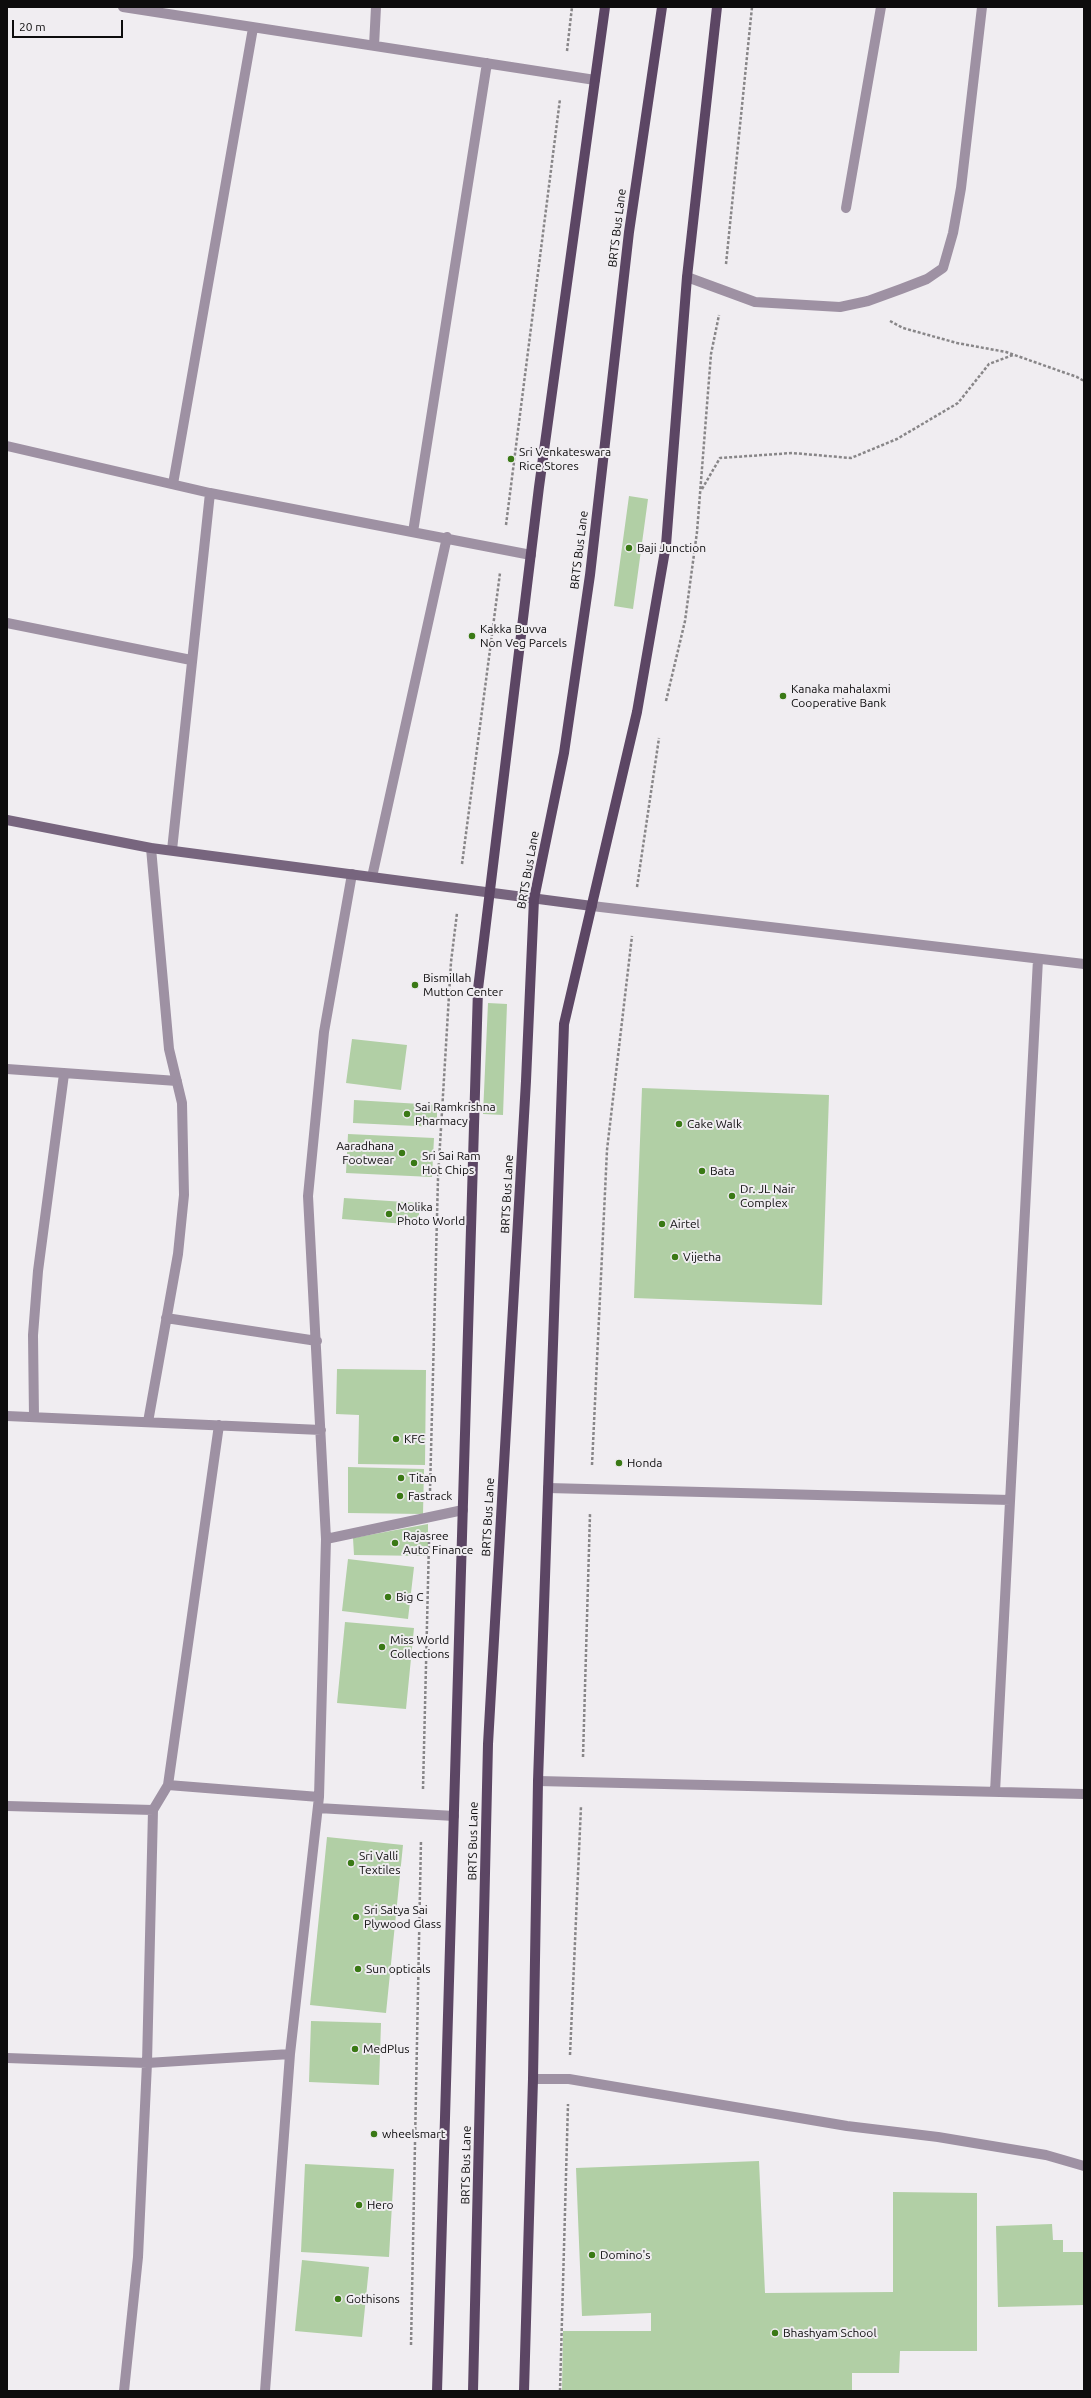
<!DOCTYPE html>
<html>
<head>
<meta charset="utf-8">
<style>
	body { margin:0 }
	#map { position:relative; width:1091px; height:2398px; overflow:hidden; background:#f0edf1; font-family:Ubuntu,sans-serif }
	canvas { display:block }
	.frame { position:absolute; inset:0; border:8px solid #0d0c0d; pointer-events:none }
	.scale { position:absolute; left:12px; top:20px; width:111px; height:18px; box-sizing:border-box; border:2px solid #0d0c0d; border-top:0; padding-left:5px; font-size:12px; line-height:14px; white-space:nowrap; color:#0d0c0d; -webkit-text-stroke:3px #f0edf1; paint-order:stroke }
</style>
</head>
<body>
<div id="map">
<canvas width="1091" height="2398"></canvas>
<div class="frame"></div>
<div class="scale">20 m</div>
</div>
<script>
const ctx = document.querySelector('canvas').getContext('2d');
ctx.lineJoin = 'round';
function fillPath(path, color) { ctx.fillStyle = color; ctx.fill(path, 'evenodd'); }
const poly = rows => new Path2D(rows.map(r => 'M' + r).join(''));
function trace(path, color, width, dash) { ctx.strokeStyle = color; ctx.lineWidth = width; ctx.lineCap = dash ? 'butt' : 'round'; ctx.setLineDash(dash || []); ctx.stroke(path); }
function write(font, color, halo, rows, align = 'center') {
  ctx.font = font + ' Ubuntu,sans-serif'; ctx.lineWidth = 4; ctx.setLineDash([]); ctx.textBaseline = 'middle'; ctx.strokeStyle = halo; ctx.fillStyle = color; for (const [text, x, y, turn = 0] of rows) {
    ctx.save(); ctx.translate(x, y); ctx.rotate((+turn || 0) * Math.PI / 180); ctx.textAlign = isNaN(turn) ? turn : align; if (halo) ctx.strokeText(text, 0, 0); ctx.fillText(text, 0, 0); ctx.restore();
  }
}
const building = poly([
	[629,496,648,499,633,609,614,606],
	[488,1003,507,1004,503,1115,483,1114],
	[352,1039,407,1045,401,1090,346,1083],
	[642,1088,829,1095,822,1305,634,1298],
	[354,1100,437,1105,437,1127,353,1123],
	[348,1134,434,1138,432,1177,346,1173],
	[344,1198,420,1203,418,1225,342,1219],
	[337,1369,426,1370,425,1465,358,1464,359,1415,336,1414],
	[348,1467,424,1469,423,1514,348,1513],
	[428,1524,428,1556,354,1555,353,1538],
	[348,1559,414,1567,408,1619,342,1611],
	[345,1622,414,1628,406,1709,337,1703],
	[327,1837,403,1845,386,2013,310,2005],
	[311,2021,381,2023,379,2085,309,2082],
	[759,2161,765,2293,893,2292,893,2192,977,2193,977,2351,900,2351,899,2373,852,2373,852,2391,562,2391,563,2331,651,2331,651,2313,582,2316,576,2168],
	[305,2164,394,2169,389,2257,301,2252],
	[1052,2224,1053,2240,1063,2240,1063,2252,1084,2252,1084,2305,998,2307,996,2226],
	[302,2260,369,2267,362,2337,295,2331]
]);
const path = poly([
	[567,51,572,7],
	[726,264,752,7],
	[890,321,903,328,957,343,1006,352,1077,377,1084,381],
	[702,489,720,458,792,453,851,458,897,439,958,403,989,364,1013,355],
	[506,525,560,99],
	[666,701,685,621,697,532,711,354,719,315],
	[462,864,500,573],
	[637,887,659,738],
	[592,1465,607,1150,632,936],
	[430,1491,438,1178,451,962,457,913],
	[583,1757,590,1514],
	[423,1789,429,1542],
	[570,2055,581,1806],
	[411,2345,421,1840],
	[560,2391,568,2104]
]);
const street = poly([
	[123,7,595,80],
	[374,46,376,7],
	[846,208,881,7],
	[687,277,755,302,840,307,868,301,901,289,927,279,943,268,953,233,961,188,982,7],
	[7,446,210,493,531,555],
	[173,484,253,28],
	[413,532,487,63],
	[7,623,191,660],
	[172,850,210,493],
	[372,877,447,537],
	[592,906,1084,964],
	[7,1069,177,1081],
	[166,1318,317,1341],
	[7,1416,321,1430],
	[34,1417,33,1335,38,1271,64,1074],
	[148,1422,178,1254,184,1195,182,1103,169,1049,151,848],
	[548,1488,1010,1500],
	[326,1539,463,1510],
	[538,1781,1084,1794],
	[168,1785,219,1425],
	[995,1792,1038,959],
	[7,1806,153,1810,168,1785,319,1797],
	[318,1808,454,1816],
	[7,2058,147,2063,290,2054],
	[533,2079,569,2079,847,2126,938,2137,1046,2155,1084,2166],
	[124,2391,138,2257,147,2063,153,1810],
	[265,2391,290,2054,319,1797,326,1539,308,1196,324,1032,352,874]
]);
const secondary = poly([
	[7,820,151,848,592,906]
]);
const primary = poly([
	[437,2391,478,989,539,487,605,7],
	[473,2391,488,1744,526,1081,534,899,564,753,590,575,629,232,662,7],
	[524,2391,533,2079,538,1781,564,1024,637,712,666,545,687,277,717,7]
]);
const markers = [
	[511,459,4,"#3a7915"],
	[629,548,4,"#3a7915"],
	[472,636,4,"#3a7915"],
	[783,696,4,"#3a7915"],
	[415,985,4,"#3a7915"],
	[407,1114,4,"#3a7915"],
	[679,1124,4,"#3a7915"],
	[402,1153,4,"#3a7915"],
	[414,1163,4,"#3a7915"],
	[702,1171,4,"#3a7915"],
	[732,1196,4,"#3a7915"],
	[389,1214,4,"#3a7915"],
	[662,1224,4,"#3a7915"],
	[675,1257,4,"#3a7915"],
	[396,1439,4,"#3a7915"],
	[619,1463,4,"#3a7915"],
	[401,1478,4,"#3a7915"],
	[400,1496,4,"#3a7915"],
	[395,1543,4,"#3a7915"],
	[388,1597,4,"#3a7915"],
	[382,1647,4,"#3a7915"],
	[351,1863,4,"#3a7915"],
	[356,1917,4,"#3a7915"],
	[358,1969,4,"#3a7915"],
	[355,2049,4,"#3a7915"],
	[374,2134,4,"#3a7915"],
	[359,2205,4,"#3a7915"],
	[592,2255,4,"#3a7915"],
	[338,2299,4,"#3a7915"],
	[775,2333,4,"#3a7915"]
];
const streetNames = [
	["BRTS Bus Lane",617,228,-83],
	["BRTS Bus Lane",579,550,-83],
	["BRTS Bus Lane",528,870,-80],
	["BRTS Bus Lane",507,1194,-87],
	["BRTS Bus Lane",488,1517,-87],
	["BRTS Bus Lane",473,1841,-89],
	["BRTS Bus Lane",466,2165,-89]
];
const poiNames = [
	["Sri Venkateswara",519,452],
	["Rice Stores",519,466],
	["Baji Junction",637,548],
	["Kakka Buvva",480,629],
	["Non Veg Parcels",480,643],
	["Kanaka mahalaxmi",791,689],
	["Cooperative Bank",791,703],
	["Bismillah",423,978],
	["Mutton Center",423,992],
	["Sai Ramkrishna",415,1107],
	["Pharmacy",415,1121],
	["Cake Walk",687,1124],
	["Aaradhana",394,1146,"right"],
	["Footwear",394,1160,"right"],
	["Sri Sai Ram",422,1156],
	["Hot Chips",422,1170],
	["Bata",710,1171],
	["Dr. JL Nair",740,1189],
	["Complex",740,1203],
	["Molika",397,1207],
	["Photo World",397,1221],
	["Airtel",670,1224],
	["Vijetha",683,1257],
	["KFC",404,1439],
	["Honda",627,1463],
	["Titan",409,1478],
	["Fastrack",408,1496],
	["Rajasree",403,1536],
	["Auto Finance",403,1550],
	["Big C",396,1597],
	["Miss World",390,1640],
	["Collections",390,1654],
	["Sri Valli",359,1856],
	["Textiles",359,1870],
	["Sri Satya Sai",364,1910],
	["Plywood Glass",364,1924],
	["Sun opticals",366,1969],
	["MedPlus",363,2049],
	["wheelsmart",382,2134],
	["Hero",367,2205],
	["Domino's",600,2255],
	["Gothisons",346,2299],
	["Bhashyam School",783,2333]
];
fillPath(building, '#b1cfa5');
trace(path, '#888688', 2.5, [3, 2]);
trace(street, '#9e91a3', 10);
trace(secondary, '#77657e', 10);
trace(primary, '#5c4664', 10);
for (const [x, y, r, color] of markers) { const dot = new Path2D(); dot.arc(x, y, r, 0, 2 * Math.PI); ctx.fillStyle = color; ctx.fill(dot); trace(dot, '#f0edf1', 1.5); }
write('12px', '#0d0c0d', '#f0edf1', streetNames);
write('12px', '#0d0c0d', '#f0edf1', poiNames, 'left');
</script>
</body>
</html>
